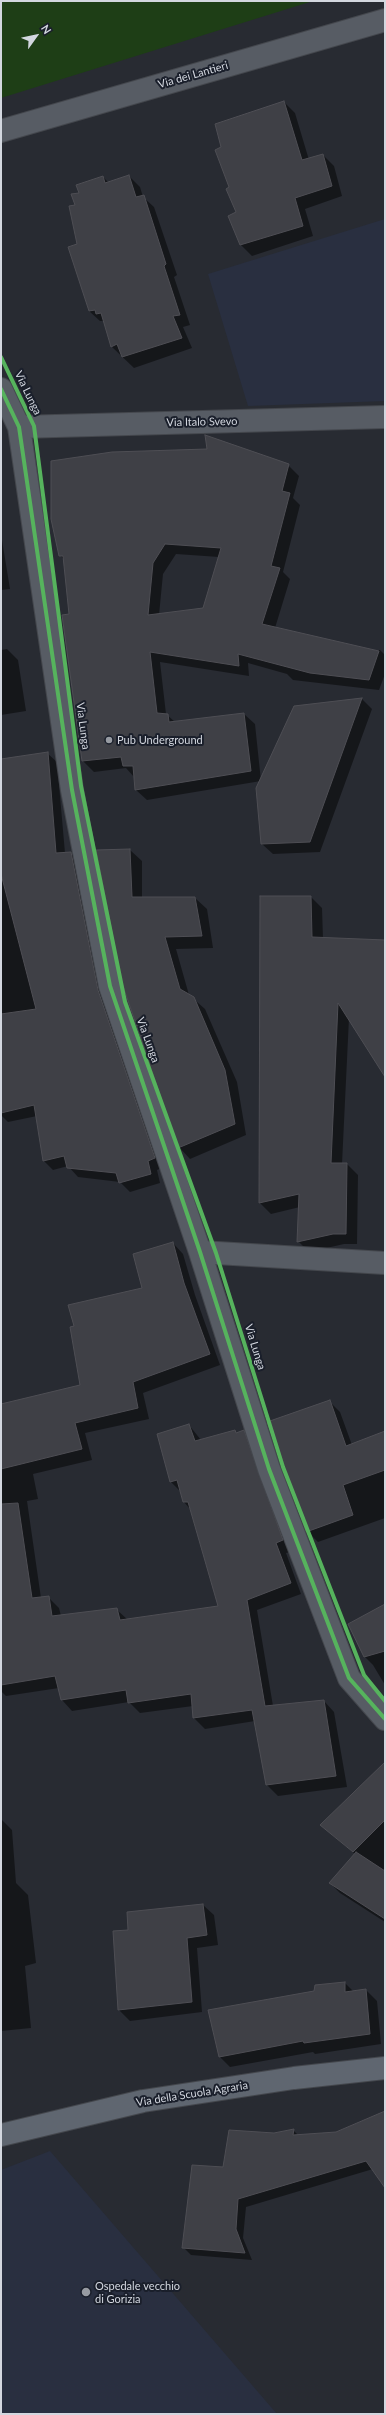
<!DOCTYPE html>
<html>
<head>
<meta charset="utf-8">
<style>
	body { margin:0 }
	#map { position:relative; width:386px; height:2415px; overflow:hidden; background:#282b32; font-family:Lato,sans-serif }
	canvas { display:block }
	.frame { position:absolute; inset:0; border:2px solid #d3d7df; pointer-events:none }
	.north { position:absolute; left:16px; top:16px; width:40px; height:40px; -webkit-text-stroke:3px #1a1f2b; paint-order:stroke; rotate:57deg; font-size:11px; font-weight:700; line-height:16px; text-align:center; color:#d3d7df }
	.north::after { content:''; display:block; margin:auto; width:14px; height:18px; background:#d3d7df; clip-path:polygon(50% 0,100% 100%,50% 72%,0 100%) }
</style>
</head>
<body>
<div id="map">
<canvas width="386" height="2415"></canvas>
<div class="frame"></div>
<div class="north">N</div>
</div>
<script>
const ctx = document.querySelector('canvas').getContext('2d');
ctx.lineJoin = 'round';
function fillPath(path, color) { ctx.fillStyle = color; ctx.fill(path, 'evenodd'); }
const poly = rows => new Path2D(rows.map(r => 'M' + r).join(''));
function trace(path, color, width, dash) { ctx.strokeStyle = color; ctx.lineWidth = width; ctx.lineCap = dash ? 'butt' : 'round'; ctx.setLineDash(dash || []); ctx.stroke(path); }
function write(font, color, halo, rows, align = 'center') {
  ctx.font = font + ' Lato,sans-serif'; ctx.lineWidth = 4; ctx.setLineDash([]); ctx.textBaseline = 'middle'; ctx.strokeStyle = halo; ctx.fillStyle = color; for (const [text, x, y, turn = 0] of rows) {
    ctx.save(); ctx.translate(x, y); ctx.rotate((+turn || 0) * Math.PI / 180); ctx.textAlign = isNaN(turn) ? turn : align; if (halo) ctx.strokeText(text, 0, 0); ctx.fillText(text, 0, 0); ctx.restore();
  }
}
const built = poly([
	[385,219,385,401,248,406,208,274],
	[50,2151,277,2414,1,2414,1,2170]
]);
const green = poly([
	[1,1,313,1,1,98]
]);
const shadow = poly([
	[284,102,295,113,309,160,323,155,334,166,342,196,305,209,313,236,252,256,241,245,229,216,238,213,230,188,222,148],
	[129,176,140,187,143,197,154,207,177,275,174,277,190,325,183,327,192,348,134,368,112,347,104,321,100,321,89,311,78,245,76,206,80,193,103,177,109,183],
	[288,465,299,476,293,498,300,505,283,572,290,579,275,628,311,654,380,650,385,655,385,674,379,690,293,680,287,674,248,663,249,676,160,662,166,714,175,722,244,714,255,724,261,781,295,707,362,699,372,709,320,852,273,854,262,844,261,781,147,800,136,790,134,777,126,768,94,772,83,761,63,616,70,615,64,560,60,555],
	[176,554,219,557,204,609,159,615,163,574],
	[1,534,10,589,1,590],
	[7,649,18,660,26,711,1,715,1,650],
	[47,753,57,762,65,853,71,853,80,862,164,1167,157,1170,160,1183,130,1192,120,1182,78,1177,68,1166,53,1170,44,1161,37,1116,8,1122,1,1115,1,760],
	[130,850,142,861,142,898,195,898,207,909,213,948,176,949,189,995,205,1009,237,1082,246,1135,190,1159,179,1147,123,983],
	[261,897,311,897,322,908,323,939,385,941,385,1076,349,1018,342,1164,347,1164,358,1175,357,1244,344,1244,309,1252,298,1241,300,1207,271,1214,260,1203],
	[173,1243,183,1254,195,1295,220,1365,143,1393,149,1419,85,1433,92,1460,33,1474,38,1499,27,1501,41,1598,48,1597,59,1608,61,1616,116,1609,128,1620,219,1607,190,1509,184,1502,181,1492,170,1481,189,1425,201,1440,235,1431,238,1434,243,1432,254,1442,293,1551,286,1553,301,1594,257,1610,273,1706,324,1701,334,1712,347,1787,278,1796,267,1785,255,1721,205,1729,194,1718,193,1706,140,1713,129,1702,72,1711,62,1700,59,1688,6,1696,1,1691,1,1405,81,1386],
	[330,1402,340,1412,352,1445,385,1432,385,1518,318,1542,307,1531],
	[385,1605,385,1685,373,1665,365,1657,349,1624],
	[385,1764,385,1922,340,1893,330,1883,355,1854,332,1835],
	[1,1819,12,1830,16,1883,28,1895,36,1963,25,1966,31,2028,1,2031],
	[203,1905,214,1915,218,1945,197,1948,202,2012,130,2021,119,2010,114,1932,129,1931,128,1913],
	[345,1983,354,1992,366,1990,377,2001,381,2044,315,2054,313,2052,230,2067,220,2057,315,1992],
	[385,2112,385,2180,373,2169,246,2207,243,2238,252,2260,191,2255,183,2247,224,2168,274,2134,294,2131,299,2136,336,2133]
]);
const building = poly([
	[284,101,302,160,323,154,332,186,295,198,303,226,240,245,228,216,236,212,226,189,229,187,215,150,221,147,215,124,284,101],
	[129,175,136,197,144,195,166,264,164,266,180,315,173,316,182,338,122,357,117,344,111,347,101,313,96,314,95,310,89,311,68,247,77,244,69,206,75,205,71,194,79,193,76,185,103,176,105,183,129,175],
	[205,435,289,464,282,491,290,493,271,566,280,568,262,624,379,651,369,680,310,673,238,654,239,666,150,652,157,713,168,714,169,722,244,713,251,771,135,790,133,766,123,766,121,757,82,761,62,615,69,614,63,556,59,556,51,519,51,461,112,452,207,449,205,435],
	[165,544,221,548,203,608,148,615,153,563,165,544],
	[362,698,310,842,261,844,256,788,294,706,362,698],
	[48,752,56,853,71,852,98,990,155,1158,148,1161,151,1174,119,1183,116,1173,67,1168,64,1156,43,1161,34,1105,1,1113,1,1014,36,1009,1,874,1,759,48,752],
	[130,849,132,897,195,897,202,936,165,937,180,989,194,997,225,1070,235,1124,178,1148,122,983,96,850,130,849],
	[260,896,311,896,312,937,385,940,385,1077,338,1003,331,1163,347,1163,346,1234,333,1234,297,1242,299,1194,259,1203,260,896],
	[173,1242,184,1283,210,1354,133,1382,138,1408,75,1423,82,1449,1,1469,1,1404,80,1385,70,1327,74,1326,68,1305,142,1288,133,1254,173,1242],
	[330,1400,346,1446,385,1431,385,1470,343,1485,353,1515,306,1532,267,1422,330,1400],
	[189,1424,195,1441,235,1430,236,1433,244,1430,283,1540,276,1543,291,1583,247,1600,265,1706,324,1700,336,1776,266,1785,252,1710,193,1718,191,1694,128,1703,126,1690,61,1700,55,1676,1,1685,1,1504,18,1503,32,1598,49,1596,52,1616,117,1608,120,1620,218,1606,188,1502,183,1502,177,1480,170,1482,157,1434,189,1424],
	[385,1604,385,1651,364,1657,348,1624,385,1604],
	[385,1762,385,1820,353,1852,320,1825,385,1762],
	[356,1852,385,1871,385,1919,329,1883,356,1852],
	[203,1904,207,1935,187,1938,192,2002,118,2010,113,1931,128,1930,127,1912,203,1904],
	[345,1982,345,1992,366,1989,370,2034,304,2043,303,2041,219,2057,208,2010,314,1991,315,1985,345,1982],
	[385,2111,385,2188,366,2161,238,2199,236,2229,245,2253,182,2248,192,2165,223,2167,229,2130,274,2133,294,2129,293,2135,336,2132,385,2111]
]);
const street = poly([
	[1,131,385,20],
	[1,389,19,427,72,790,110,986,200,1252,269,1469,349,1678,385,1719],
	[19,427,385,417],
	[200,1252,385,1263]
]);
const primary = poly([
	[1,2135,143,2101,294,2078,385,2068]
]);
const cycleway = poly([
	[1,357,34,426,81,786,125,1002,216,1253,283,1467,364,1675,385,1701],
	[1,389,19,427,72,790,110,986,200,1252,269,1469,349,1678,385,1719]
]);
const markers = [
	[109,740,4,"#979ba2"],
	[86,2292,5,"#979ba2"]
];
const streetNames = [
	["Via dei Lantieri",193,75,-16],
	["Via Lunga",28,393,64],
	["Via Italo Svevo",202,422,-1],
	["Via Lunga",83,726,83],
	["Via Lunga",148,1040,70],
	["Via Lunga",255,1347,73],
	["Via della Scuola Agraria",192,2094,-9]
];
const poiNames = [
	["Pub Underground",117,740],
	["Ospedale vecchio",95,2286],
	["di Gorizia",95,2299]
];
fillPath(built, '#292f40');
fillPath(green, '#1e3e16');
fillPath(shadow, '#0007');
fillPath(building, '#3f4046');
trace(building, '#4e4e54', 1);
trace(street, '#44474d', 24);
trace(primary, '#44474d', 24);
trace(street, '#575c64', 22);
trace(primary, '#5f6670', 22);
trace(cycleway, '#56b35d', 4);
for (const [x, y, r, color] of markers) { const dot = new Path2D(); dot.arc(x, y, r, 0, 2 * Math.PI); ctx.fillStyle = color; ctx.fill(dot); trace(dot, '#1a1f2b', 1.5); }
write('11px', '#d3d7df', '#1a1f2b', streetNames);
write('11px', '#d3d7df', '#1a1f2b', poiNames, 'left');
</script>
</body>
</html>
